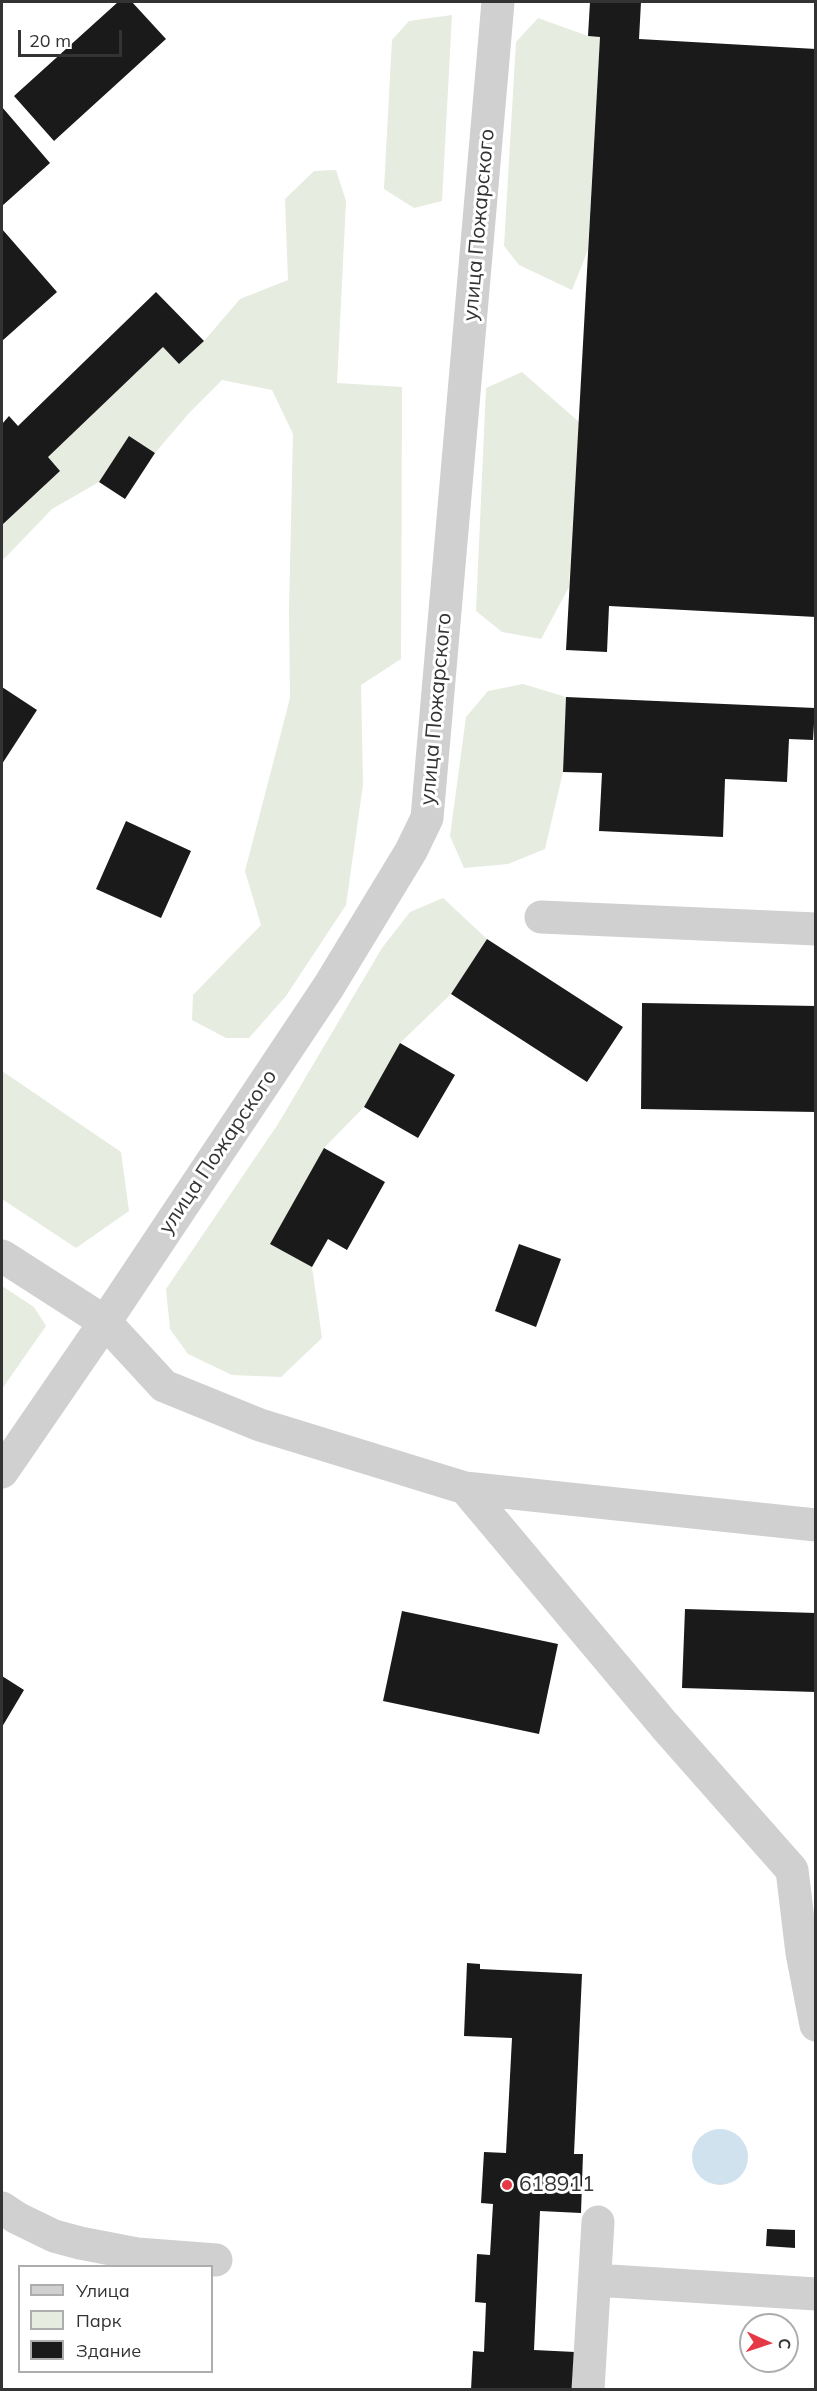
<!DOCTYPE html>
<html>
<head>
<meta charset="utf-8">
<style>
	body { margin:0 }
	#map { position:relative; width:817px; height:2391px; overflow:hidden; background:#fff; font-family:Mulish,sans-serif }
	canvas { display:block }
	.frame { position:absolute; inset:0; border:3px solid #333; pointer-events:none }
	.legend { position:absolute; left:18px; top:2265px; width:195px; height:108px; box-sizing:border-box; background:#fff; border:2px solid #adadad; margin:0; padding:8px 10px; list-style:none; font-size:18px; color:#333 }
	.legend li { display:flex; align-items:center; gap:12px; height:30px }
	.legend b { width:30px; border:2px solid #adadad }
	.north { position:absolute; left:739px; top:2313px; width:60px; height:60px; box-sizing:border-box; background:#fff; border:2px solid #adadad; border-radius:50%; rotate:93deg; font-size:16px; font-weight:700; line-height:24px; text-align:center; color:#333 }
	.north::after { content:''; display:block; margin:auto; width:21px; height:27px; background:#e63946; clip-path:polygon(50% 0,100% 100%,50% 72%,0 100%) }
	.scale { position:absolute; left:18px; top:30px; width:104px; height:27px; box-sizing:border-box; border:3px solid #333; border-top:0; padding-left:8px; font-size:18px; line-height:21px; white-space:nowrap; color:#333; -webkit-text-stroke:4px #fff; paint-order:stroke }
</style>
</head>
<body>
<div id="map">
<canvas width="817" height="2391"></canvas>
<div class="frame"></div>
<ul class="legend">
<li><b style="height:8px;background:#d0d0d0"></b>Улица</li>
<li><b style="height:16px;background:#e6ecdf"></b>Парк</li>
<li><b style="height:16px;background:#1a1a1a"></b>Здание</li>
</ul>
<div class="north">С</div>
<div class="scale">20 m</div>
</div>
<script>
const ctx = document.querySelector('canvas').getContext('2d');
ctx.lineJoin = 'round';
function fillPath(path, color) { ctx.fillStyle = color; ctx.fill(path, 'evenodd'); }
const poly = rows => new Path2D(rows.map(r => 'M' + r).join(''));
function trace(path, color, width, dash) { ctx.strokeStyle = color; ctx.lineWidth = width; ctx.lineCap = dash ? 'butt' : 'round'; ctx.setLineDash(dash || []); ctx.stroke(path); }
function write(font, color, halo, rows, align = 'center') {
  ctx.font = font + ' Mulish,sans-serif'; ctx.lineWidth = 6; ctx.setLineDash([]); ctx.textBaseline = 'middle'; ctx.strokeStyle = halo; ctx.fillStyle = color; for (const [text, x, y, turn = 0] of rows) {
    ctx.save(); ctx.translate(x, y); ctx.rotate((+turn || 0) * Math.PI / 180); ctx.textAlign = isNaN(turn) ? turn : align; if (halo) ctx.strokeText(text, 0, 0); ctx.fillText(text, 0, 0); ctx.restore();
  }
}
const green = poly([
	[452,15,442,201,414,208,384,189,392,40,409,21],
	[538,18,588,36,600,37,588,250,572,290,519,265,504,246,516,42],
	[336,170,346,201,337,383,402,387,401,659,361,685,363,785,346,905,286,996,249,1038,226,1038,192,1020,193,995,261,925,245,871,290,698,289,609,293,434,272,390,222,380,190,412,155,453,129,437,99,482,52,509,2,561,2,525,60,471,48,457,163,347,179,364,204,341,240,299,288,280,285,199,314,171],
	[522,372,579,422,569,587,541,639,502,632,476,611,486,388],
	[523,684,566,697,563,772,545,849,508,864,464,868,450,836,466,717,488,691],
	[443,898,487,939,451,994,400,1043,364,1107,324,1148,271,1243,312,1267,322,1338,281,1377,232,1375,188,1354,170,1329,166,1289,278,1124,382,948,410,912],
	[2,1071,121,1152,129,1211,76,1248,2,1199],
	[2,1286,34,1307,46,1326,2,1389]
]);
const water = poly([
	'692 2157a28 28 0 1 1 56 0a28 28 0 1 1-56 0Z'
]);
const building = poly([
	[118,2,132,2,166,39,54,141,14,96],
	[590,2,641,2,639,39,816,49,816,617,609,606,607,652,566,650,600,37,588,36],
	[2,107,50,163,2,206],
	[2,229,57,292,2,341],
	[156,292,204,341,179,364,163,347,48,457,60,471,2,525,2,424,9,416,18,426],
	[129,436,155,453,125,499,99,482],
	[2,687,37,710,2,764],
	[566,697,815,708,813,740,789,739,787,782,725,779,723,837,599,831,602,773,563,772],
	[126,821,191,851,161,918,96,889],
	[487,939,623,1027,587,1082,451,994],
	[642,1003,816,1006,816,1112,641,1109],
	[400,1043,455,1075,418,1138,364,1107],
	[324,1148,385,1182,347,1250,328,1239,312,1267,270,1244],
	[519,1244,561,1259,536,1327,495,1311],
	[685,1609,816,1613,816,1692,682,1688],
	[402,1611,558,1644,539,1734,383,1701],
	[2,1676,24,1690,2,1727],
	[467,1963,480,1964,480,1969,582,1974,574,2154,583,2154,581,2213,540,2211,534,2350,575,2352,573,2390,471,2390,473,2351,484,2352,486,2303,475,2302,477,2254,490,2255,493,2204,481,2203,484,2152,506,2153,512,2038,464,2036],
	[767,2229,795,2230,795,2248,766,2246]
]);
const minor = poly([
	[541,917,816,929],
	[2,1256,105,1322,164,1386,260,1425,465,1488,816,1525],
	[2,1472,105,1322,329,986,411,851,427,818,498,2],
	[465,1488,664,1725,792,1870,802,1953,816,2025],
	[2,2208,17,2218,54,2236,80,2243,137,2254,216,2260],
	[595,2280,816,2294],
	[588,2390,598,2222]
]);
const markers = [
	[507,2185,6,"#e63946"]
];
const streetNames = [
	["улица Пожарского",479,225,-85],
	["улица Пожарского",436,709,-85],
	["улица Пожарского",218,1152,-56]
];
const poiNames = [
	["618911",519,2185]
];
fillPath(green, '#e6ecdf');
fillPath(water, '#cfe2ee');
fillPath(building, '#1a1a1a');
trace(minor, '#d0d0d0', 33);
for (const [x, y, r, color] of markers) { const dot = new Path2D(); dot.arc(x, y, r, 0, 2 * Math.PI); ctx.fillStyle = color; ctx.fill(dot); trace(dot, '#fff', 2); }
write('21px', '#333', '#fff', streetNames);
write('21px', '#333', '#fff', poiNames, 'left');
</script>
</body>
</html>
